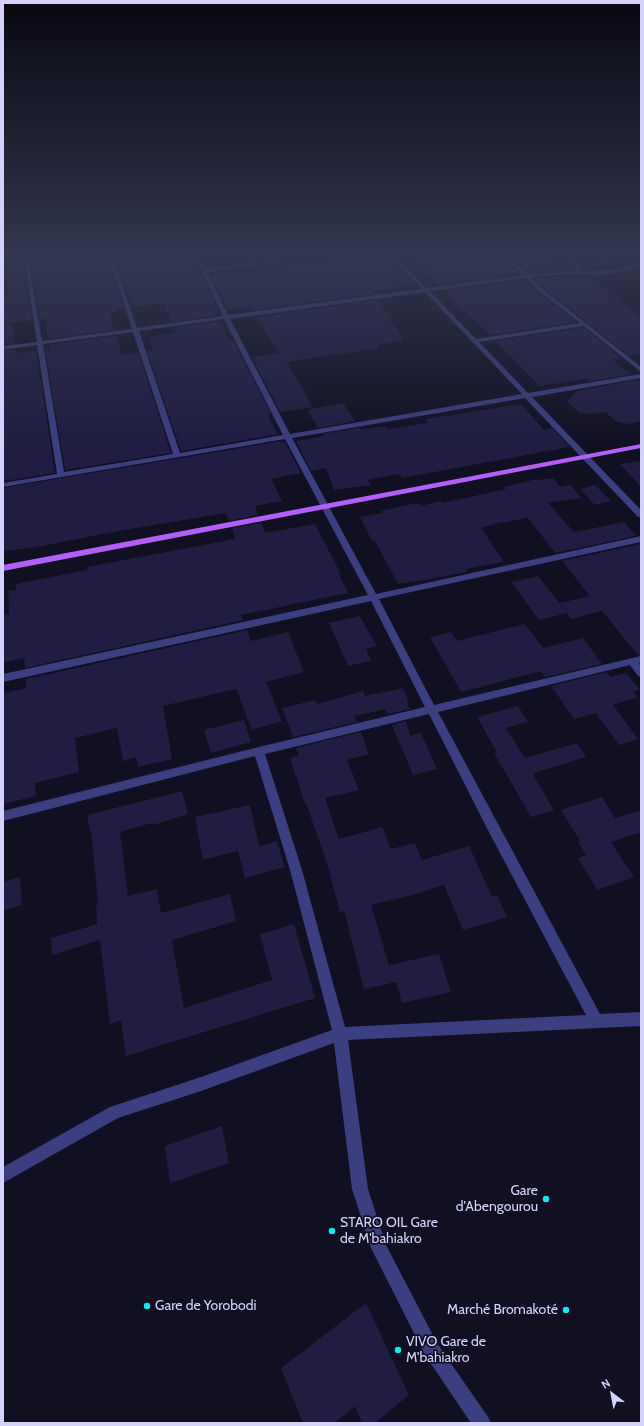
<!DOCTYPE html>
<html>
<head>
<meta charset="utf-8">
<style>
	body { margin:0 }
	#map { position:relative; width:644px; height:1426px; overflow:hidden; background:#110f22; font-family:Cabin,sans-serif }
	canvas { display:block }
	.frame { position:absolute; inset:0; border:4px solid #d4d2fd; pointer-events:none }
	.north { position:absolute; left:592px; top:1374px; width:40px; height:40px; -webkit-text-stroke:3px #110f22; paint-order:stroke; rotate:328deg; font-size:11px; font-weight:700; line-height:16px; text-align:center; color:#d4d2fd }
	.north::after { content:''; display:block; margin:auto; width:14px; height:18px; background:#d4d2fd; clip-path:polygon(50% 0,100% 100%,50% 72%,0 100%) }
</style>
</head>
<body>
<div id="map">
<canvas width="644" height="1426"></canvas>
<div class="frame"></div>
<div class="north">N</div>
</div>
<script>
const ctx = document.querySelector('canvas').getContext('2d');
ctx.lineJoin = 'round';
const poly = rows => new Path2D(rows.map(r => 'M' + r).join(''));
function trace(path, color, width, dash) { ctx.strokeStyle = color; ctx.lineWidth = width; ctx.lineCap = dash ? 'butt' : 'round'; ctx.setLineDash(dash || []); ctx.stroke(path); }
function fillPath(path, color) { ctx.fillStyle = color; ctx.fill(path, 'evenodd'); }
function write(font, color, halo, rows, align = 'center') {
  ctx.font = font + ' Cabin,sans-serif'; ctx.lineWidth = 3.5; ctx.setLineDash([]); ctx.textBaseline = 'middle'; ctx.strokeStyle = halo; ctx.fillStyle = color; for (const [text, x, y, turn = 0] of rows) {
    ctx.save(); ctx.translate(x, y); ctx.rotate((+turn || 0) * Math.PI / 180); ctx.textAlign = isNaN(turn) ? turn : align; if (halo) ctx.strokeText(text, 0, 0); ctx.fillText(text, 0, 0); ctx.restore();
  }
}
const stream = poly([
	[598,266,612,260,623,251]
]);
const building = poly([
	[3,251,22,251,32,320,3,324,3,293,8,293],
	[29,251,106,251,124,308,115,309,116,312,110,312,114,330,48,339,45,318,40,319],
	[113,251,187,251,200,276,203,277,219,311,214,312,216,315,172,322,164,303,132,307],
	[406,251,455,251,460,256,495,251,520,274,439,285,406,252,399,258,394,253],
	[503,251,543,251,567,270,530,272],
	[386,254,411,285,372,291,374,294,253,310,251,306,227,310,211,276],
	[569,276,574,276,577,278,588,277,641,319,641,354,630,356,540,285,535,278],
	[526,280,534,289,576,322,490,335,445,291],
	[378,300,404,341,377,344,380,348,287,362,313,407,280,412,252,357,278,353,257,317],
	[219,321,229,341,233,340,271,414,269,414,269,418,278,434,181,451,147,351,153,350,149,337,177,333,174,328],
	[12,324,15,343,3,344,3,325],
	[584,328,621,358,612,359,630,374,585,382,589,378,540,386,495,341],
	[116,336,122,355,138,352,171,453,65,470,45,349,50,349,49,345],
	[16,350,16,353,36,351,55,473,4,481,3,351],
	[637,380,641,384,641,421,627,424,616,421,605,412,589,414,580,413,567,402,577,391],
	[343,403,355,421,318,428,307,410],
	[521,404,544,430,552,428,570,447,402,478,399,474,368,480,371,485,334,490,326,468,311,471,296,441,324,436,322,434,360,428,361,430,386,426,388,429,428,423,426,419],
	[282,441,283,443,285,442,301,473,271,479,282,501,255,506,258,515,229,521,226,513,124,530,31,548,3,551,3,488],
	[641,461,641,487,620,464],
	[553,478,560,487,571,485,581,498,548,503,574,532,624,522,636,536,555,553,528,518,499,523,481,528,504,562,466,569,467,572,431,579,398,584,375,541,372,541,360,517,383,513,381,511,402,506,419,503,421,506,441,501,442,503,506,489,504,487,537,479,538,480],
	[595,485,611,501,595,505,580,489],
	[261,523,265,533,315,524,341,574,339,575,348,593,241,615,243,620,25,668,24,658,3,663,3,615,9,614,8,591,16,590,16,584,87,570,87,567,235,539,232,528],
	[641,544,641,655,638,655,602,611,571,619,560,603,590,596,562,561],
	[538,576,567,613,539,620,511,582],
	[360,616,377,646,366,649,371,661,348,666,329,623],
	[525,624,543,648,583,638,602,664,545,677,541,671,461,692,430,637,451,632,457,641],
	[247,630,251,641,288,632,304,672,266,682,282,721,252,730,236,689,163,706,172,759,138,767,136,757,123,761,117,728,75,738,79,772,35,783,36,796,3,804,3,693,26,688,26,679],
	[607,672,610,677,626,673,640,690,633,692,638,697,613,705,638,739,619,745,596,713,574,719,551,686],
	[403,688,409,703,407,703,410,709,388,714,385,709,354,716,357,722,293,737,282,708,315,700,317,704,363,691,365,696],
	[518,706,528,722,506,728,525,758,577,743,586,757,534,773,535,774,533,775,554,810,531,817,494,753,497,752,477,717],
	[244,720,251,742,211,753,204,730],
	[406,721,410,736,421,733,437,769,413,775,392,725],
	[361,732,369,754,347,760,359,790,325,798,339,839,382,827,391,849,415,843,422,860,469,846,492,897,497,895,507,917,463,930,444,885,413,895,371,905,389,965,439,954,451,992,402,1003,396,982,364,989,344,911,340,912,327,863,306,803,305,803,290,758,299,756,296,748],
	[182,791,188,814,153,825,152,823,120,832,128,896,157,889,161,913,230,894,236,921,172,940,184,1008,272,980,260,934,294,924,315,998,126,1056,121,1020,110,1024,100,940,52,955,51,938,97,924,96,903,98,903,92,839,87,815],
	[602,797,615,818,641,810,641,832,611,842,634,877,597,890,578,858,586,855,578,842,580,841,561,810],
	[250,805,259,846,277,841,285,867,245,878,238,851,203,860,195,817],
	[20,877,22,905,3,911,3,882],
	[222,1126,229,1163,170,1183,165,1146],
	[366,1303,409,1395,375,1423,362,1423,355,1406,334,1423,303,1423,281,1368]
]);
const minor = poly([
	[23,251,27,251,42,341,132,329,107,251,111,251,137,328,223,316,192,251,196,251,205,269,357,251,371,251,207,272,228,315,422,289,385,251,390,251,427,288,524,275,496,251,501,251,529,274,578,271,573,264,556,251,561,251,577,262,584,271,623,269,631,266,641,259,641,263,635,268,624,272,594,275,569,274,532,277,539,286,641,367,641,372,584,326,479,342,528,393,641,374,641,378,532,397,641,510,641,517,638,517,525,398,292,438,376,594,641,536,641,542,379,599,434,705,641,656,641,662,639,663,641,666,641,677,638,676,630,665,438,712,600,1014,641,1012,641,1026,348,1040,368,1189,386,1245,437,1343,488,1417,491,1423,471,1423,425,1355,371,1248,352,1189,334,1043,201,1091,118,1118,3,1183,3,1167,110,1107,201,1077,332,1030,290,870,255,756,3,821,3,811,259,747,425,707,371,601,3,682,3,674,368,595,285,439,3,487,3,483,57,474,37,345,3,350,3,346,37,342,23,251],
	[527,278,535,288,580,323,476,339,430,291,527,278],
	[425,292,522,394,290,434,230,319,425,292],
	[224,319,283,435,180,453,139,331,224,319],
	[133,332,173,454,64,472,43,344,133,332],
	[429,714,490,834,586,1015,345,1027,302,870,265,754,429,714]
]);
const primary = poly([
	[641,444,641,448,3,571,3,565,641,444]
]);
const markers = [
	[546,1199,4,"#0cebef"],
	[332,1231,4,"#0cebef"],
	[147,1306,4,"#0cebef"],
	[566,1310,4,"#0cebef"],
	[398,1350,4,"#0cebef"]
];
const nearPoinames = [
	["Gare",538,1191,"right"],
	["d'Abengourou",538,1207,"right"],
	["STARO OIL Gare",340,1223],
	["de M'bahiakro",340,1239],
	["Gare de Yorobodi",155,1306],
	["Marché Bromakoté",558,1310,"right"],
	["VIVO Gare de",406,1342],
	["M'bahiakro",406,1358]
];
trace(stream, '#102845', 3);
fillPath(building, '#201c42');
fillPath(minor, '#3c3f7f');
fillPath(primary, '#b15ff7');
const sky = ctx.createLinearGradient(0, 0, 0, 451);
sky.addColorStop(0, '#090813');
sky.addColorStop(0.56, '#32374f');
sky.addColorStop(1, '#32374f00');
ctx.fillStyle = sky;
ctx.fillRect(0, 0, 644, 451);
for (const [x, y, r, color] of markers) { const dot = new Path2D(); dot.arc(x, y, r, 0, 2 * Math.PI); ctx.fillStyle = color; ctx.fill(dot); trace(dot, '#110f22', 1.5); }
write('14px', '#d4d2fd', '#110f22', nearPoinames, 'left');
</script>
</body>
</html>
